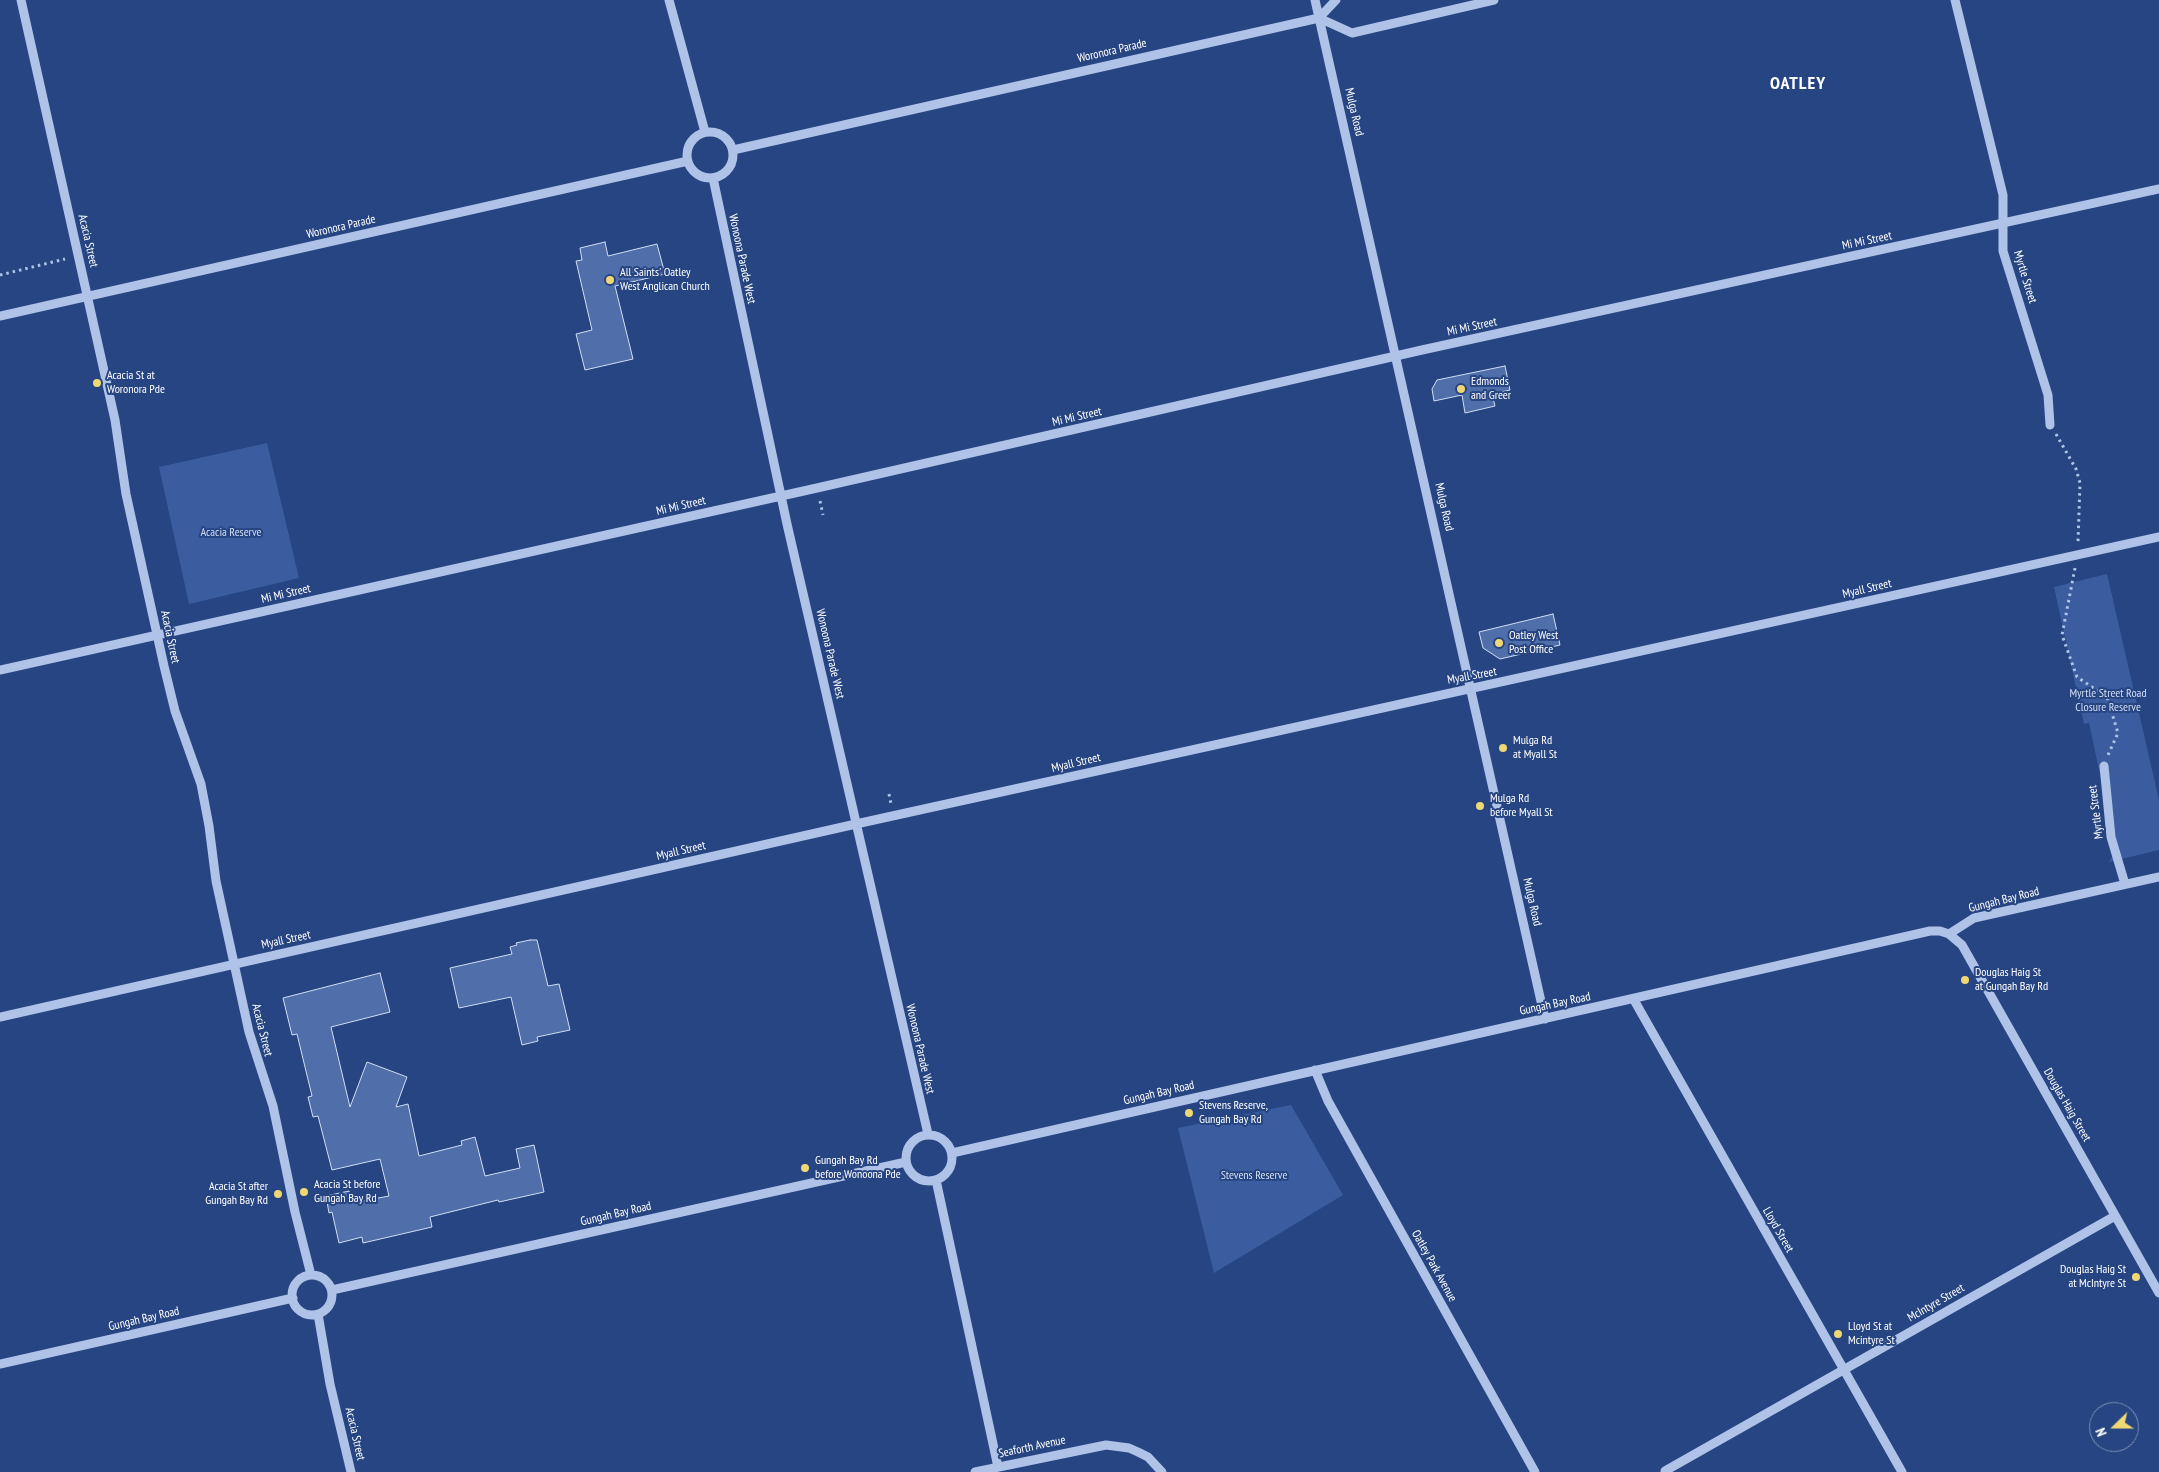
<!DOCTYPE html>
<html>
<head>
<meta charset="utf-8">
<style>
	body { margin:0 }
	#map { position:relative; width:2159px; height:1472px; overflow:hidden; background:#264582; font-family:"PT Sans Narrow",sans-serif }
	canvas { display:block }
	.north { position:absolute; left:2089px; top:1402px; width:50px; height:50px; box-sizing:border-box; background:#264582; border:1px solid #7d8fb4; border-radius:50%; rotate:248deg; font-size:14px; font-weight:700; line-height:20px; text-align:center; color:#fff }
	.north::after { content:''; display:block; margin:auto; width:18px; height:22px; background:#efd874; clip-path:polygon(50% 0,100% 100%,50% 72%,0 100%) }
</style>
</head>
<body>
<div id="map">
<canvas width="2159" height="1472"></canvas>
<div class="north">N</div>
</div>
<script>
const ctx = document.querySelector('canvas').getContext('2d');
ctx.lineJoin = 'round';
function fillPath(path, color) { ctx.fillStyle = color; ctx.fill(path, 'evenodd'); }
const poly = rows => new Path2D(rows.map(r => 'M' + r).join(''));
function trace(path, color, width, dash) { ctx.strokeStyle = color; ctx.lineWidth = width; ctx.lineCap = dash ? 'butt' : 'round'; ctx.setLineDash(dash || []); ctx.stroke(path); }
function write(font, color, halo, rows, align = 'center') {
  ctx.font = font + ' "PT Sans Narrow",sans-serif'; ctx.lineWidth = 4; ctx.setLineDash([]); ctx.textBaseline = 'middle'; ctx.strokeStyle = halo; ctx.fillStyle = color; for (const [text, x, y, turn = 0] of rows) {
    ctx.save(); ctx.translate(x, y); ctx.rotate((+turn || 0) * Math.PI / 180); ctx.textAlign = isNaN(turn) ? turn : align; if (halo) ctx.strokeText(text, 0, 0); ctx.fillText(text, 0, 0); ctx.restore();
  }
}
const green = poly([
	[267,443,299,578,189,604,159,467],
	[2107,574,2159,800,2159,850,2109,862,2116,850,2089,723,2084,724,2054,587],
	[1291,1105,1343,1195,1214,1273,1178,1128]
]);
const building = poly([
	[605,242,608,256,657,244,665,274,615,286,633,359,585,370,576,334,592,330,576,261,582,260,580,248,605,242],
	[1505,366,1510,390,1492,394,1495,406,1465,413,1462,395,1434,401,1432,389,1437,380,1505,366],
	[1553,614,1560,645,1500,659,1483,648,1479,632,1553,614],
	[530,940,537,940,548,986,559,984,570,1030,537,1037,538,1041,522,1045,511,997,459,1008,450,968,512,954,510,947,517,945,516,943,530,940],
	[380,973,390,1012,331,1027,350,1107,367,1062,407,1077,396,1107,408,1104,419,1156,462,1145,461,1141,475,1137,485,1176,520,1168,516,1149,534,1145,544,1192,499,1202,498,1200,430,1217,432,1227,363,1243,362,1237,339,1243,332,1212,329,1213,326,1196,349,1191,352,1203,389,1196,380,1159,332,1170,318,1116,313,1117,308,1097,312,1096,297,1034,292,1035,283,998,380,973]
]);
const path = poly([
	[0,275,65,259],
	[2056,434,2076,469,2080,483,2078,542],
	[820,501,823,515],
	[2075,568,2062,635,2077,677,2107,697,2118,733,2108,755],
	[889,794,891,804]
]);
const minor = poly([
	[21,0,115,420,126,494,164,666,175,711,201,784,209,826,216,881,249,1032,273,1106,295,1212,311,1275],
	[669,0,705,132],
	[1315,0,1545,1019],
	[1955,0,2003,195,2003,251,2048,395,2050,425],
	[1319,18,1336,0],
	'687 155a23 23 0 1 1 46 0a23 23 0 1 1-46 0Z',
	[733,150,1319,18,1352,33,1494,0],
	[713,178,787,524,928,1134],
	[0,316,688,161],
	[0,670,817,488,1422,350,2159,189],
	[2104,766,2111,837,2125,884],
	[1949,934,1974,918,2159,877],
	[1634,1000,1902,1472],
	[0,1017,856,824,2159,537],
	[1315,1070,1328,1101,1535,1472],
	'906 1158a23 23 0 1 1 46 0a23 23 0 1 1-46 0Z',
	[952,1153,1930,931,1940,931,1949,934,1962,945,2159,1293],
	[936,1180,998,1467],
	'292 1295a20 20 0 1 1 40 0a20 20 0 1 1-40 0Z',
	[332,1290,906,1162],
	[318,1314,330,1384,351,1472],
	[0,1364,293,1298],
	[1665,1471,2115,1216],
	[975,1472,1106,1445,1129,1448,1138,1452,1148,1457,1162,1472]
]);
const markers = [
	[610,280,5,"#efd874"],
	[97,383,5,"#efd874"],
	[1461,389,5,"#efd874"],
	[1499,643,5,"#efd874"],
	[1503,748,5,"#efd874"],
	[1480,806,5,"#efd874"],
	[1965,980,5,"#efd874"],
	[1189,1113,5,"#efd874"],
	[805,1168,5,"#efd874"],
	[304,1192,5,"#efd874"],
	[278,1194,5,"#efd874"],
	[2136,1277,5,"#efd874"],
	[1838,1334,5,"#efd874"]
];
const streetNames = [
	["Woronora Parade",1112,51,-13],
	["Mulga Road",1354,112,77],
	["Woronora Parade",341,227,-13],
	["Acacia Street",88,241,77],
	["Mi Mi Street",1867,241,-12],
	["Wonoona Parade West",742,259,78],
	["Myrtle Street",2025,277,73],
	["Mi Mi Street",1472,327,-12],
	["Mi Mi Street",1077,417,-13],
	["Mi Mi Street",681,506,-13],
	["Mulga Road",1444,507,77],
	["Myall Street",1867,589,-13],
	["Mi Mi Street",286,594,-13],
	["Acacia Street",170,637,78],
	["Wonoona Parade West",830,654,77],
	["Myall Street",1472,676,-10],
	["Myall Street",1076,763,-13],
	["Myrtle Street",2096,812,-97],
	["Myall Street",681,851,-13],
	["Gungah Bay Road",2004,900,-14],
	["Mulga Road",1532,902,77],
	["Myall Street",286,940,-12],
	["Gungah Bay Road",1555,1004,-12],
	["Acacia Street",262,1030,76],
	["Wonoona Parade West",920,1049,77],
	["Gungah Bay Road",1159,1093,-13],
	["Douglas Haig Street",2067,1105,60],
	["Gungah Bay Road",616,1214,-13],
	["Lloyd Street",1778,1230,60],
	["Oatley Park Avenue",1434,1266,61],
	["McIntyre Street",1936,1303,-30],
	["Gungah Bay Road",144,1319,-13],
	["Acacia Street",355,1434,77],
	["Seaforth Avenue",1032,1447,-12]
];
const poiNames = [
	["All Saints' Oatley",620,273],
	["West Anglican Church",620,287],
	["Acacia St at",107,376],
	["Woronora Pde",107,390],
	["Edmonds",1471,382],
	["and Greer",1471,396],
	["Oatley West",1509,636],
	["Post Office",1509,650],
	["Mulga Rd",1513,741],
	["at Myall St",1513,755],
	["Mulga Rd",1490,799],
	["before Myall St",1490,813],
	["Douglas Haig St",1975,973],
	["at Gungah Bay Rd",1975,987],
	["Stevens Reserve,",1199,1106],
	["Gungah Bay Rd",1199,1120],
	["Gungah Bay Rd",815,1161],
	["before Wonoona Pde",815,1175],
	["Acacia St before",314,1185],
	["Gungah Bay Rd",314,1199],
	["Acacia St after",268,1187,"right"],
	["Gungah Bay Rd",268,1201,"right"],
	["Douglas Haig St",2126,1270,"right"],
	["at McIntyre St",2126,1284,"right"],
	["Lloyd St at",1848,1327],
	["Mcintyre St",1848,1341]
];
const parkNames = [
	["Acacia Reserve",231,533],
	["Myrtle Street Road",2108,694],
	["Closure Reserve",2108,708],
	["Stevens Reserve",1254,1176]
];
const districtNames = [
	["OATLEY",1798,84]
];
fillPath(green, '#3b5d9f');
fillPath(building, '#4f6eaa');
trace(building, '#d2def5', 1);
trace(path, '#afc2e7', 3, [2.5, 4]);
trace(minor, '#afc2e7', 9);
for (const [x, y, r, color] of markers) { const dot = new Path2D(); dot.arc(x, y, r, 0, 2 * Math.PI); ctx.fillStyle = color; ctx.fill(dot); trace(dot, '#264582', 2); }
write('12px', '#fff', '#264582', streetNames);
write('12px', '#fff', '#264582', poiNames, 'left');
write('12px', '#d2def5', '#264582', parkNames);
ctx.letterSpacing = '1px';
write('bold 18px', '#fff', '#264582', districtNames);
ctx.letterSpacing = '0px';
</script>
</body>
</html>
